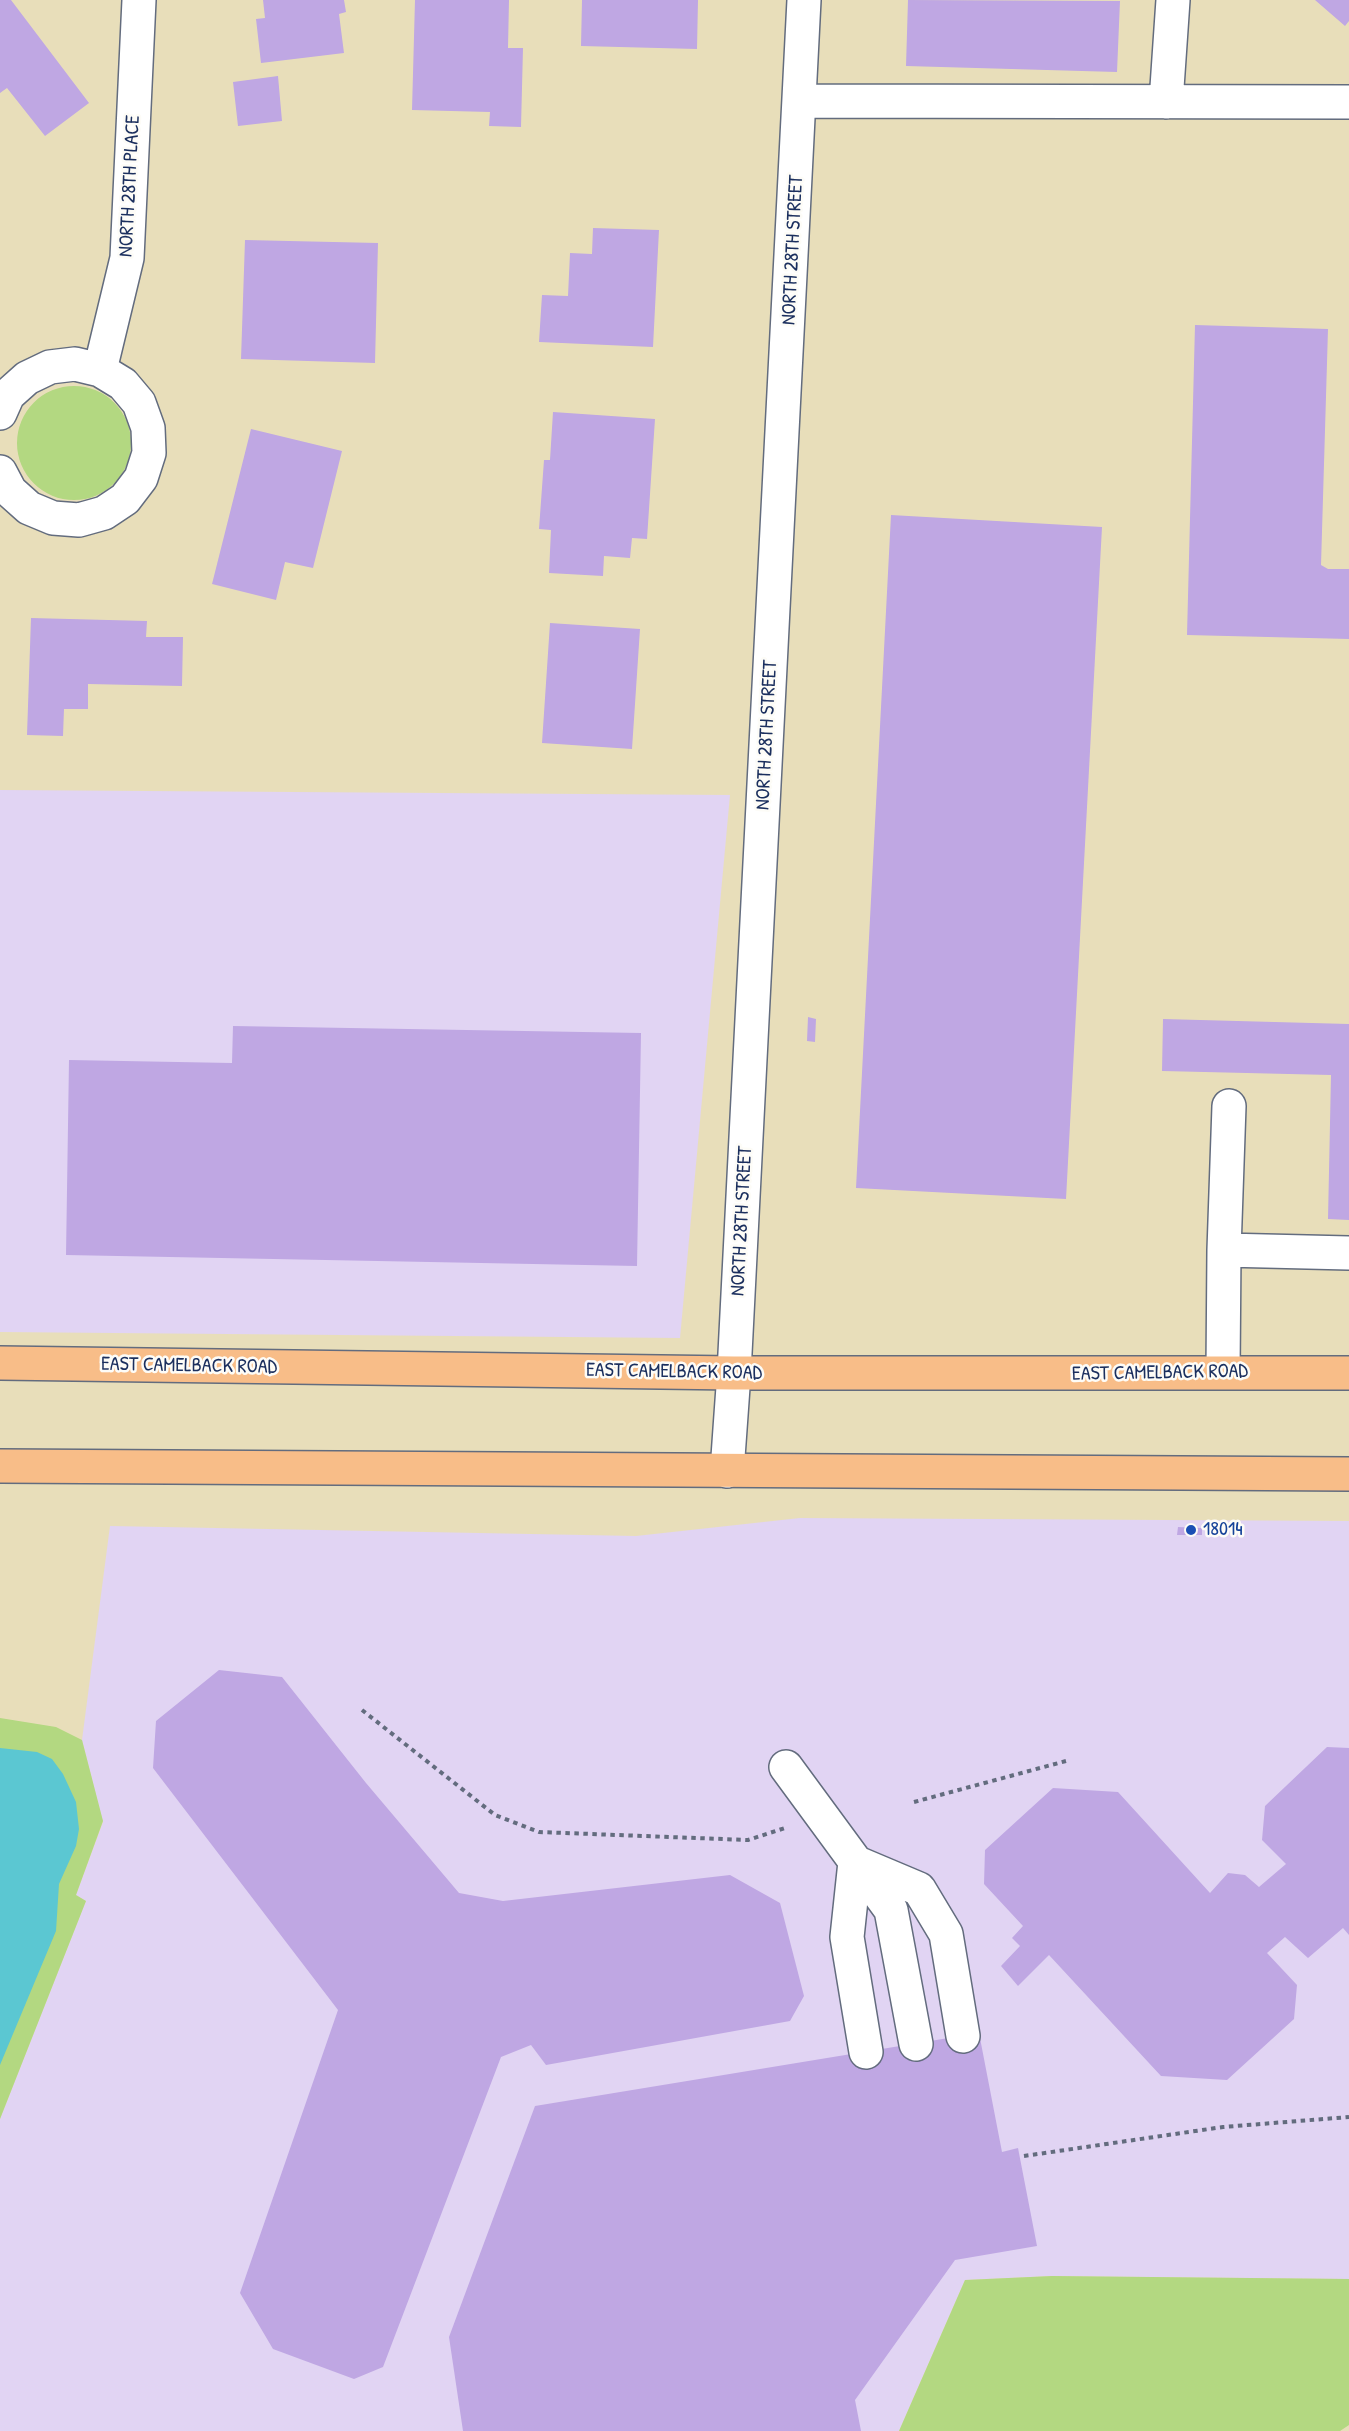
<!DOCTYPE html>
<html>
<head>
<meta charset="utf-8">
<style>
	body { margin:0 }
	canvas { display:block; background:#e8deba }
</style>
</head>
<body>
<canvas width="1349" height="2431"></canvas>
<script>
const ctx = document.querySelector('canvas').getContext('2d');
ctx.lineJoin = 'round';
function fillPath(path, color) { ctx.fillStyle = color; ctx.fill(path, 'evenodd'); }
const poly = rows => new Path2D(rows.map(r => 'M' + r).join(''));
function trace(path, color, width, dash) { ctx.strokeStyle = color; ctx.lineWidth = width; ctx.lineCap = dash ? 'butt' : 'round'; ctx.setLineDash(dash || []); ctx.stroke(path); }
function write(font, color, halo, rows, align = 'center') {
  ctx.font = font + ' "Patrick Hand",sans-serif'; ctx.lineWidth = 5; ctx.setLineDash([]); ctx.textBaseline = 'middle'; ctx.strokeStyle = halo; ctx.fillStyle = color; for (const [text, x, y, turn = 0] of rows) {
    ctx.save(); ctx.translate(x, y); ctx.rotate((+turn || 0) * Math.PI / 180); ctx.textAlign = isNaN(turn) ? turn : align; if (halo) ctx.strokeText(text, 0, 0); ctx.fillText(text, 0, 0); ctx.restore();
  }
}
const built = poly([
	[0,790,730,795,680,1338,0,1332],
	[800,1518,1349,1521,1349,2279,1052,2276,965,2280,899,2431,0,2431,0,2119,86,1901,76,1895,103,1822,82,1740,110,1526,636,1536]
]);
const green = poly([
	'17 443a57 57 0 1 1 114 0a57 57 0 1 1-114 0Z',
	[0,1718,56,1727,82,1740,103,1821,76,1895,86,1901,0,2119],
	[1052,2276,1349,2279,1349,2425,1340,2431,899,2431,965,2280]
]);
const water = poly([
	[0,1748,37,1752,52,1759,63,1774,76,1802,79,1829,76,1846,59,1884,56,1931,0,2065]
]);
const building = poly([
	[0,0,11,0,89,103,45,136,7,88,0,93],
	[263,0,344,0,346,12,339,14,344,53,261,63,256,19,265,18],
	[415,0,509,0,508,48,523,48,521,127,489,126,490,112,412,110],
	[582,0,698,0,697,49,581,46],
	[908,0,1120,1,1117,72,906,66],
	[1315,0,1349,0,1349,21,1345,26],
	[278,76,282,121,238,126,233,82],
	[593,228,659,230,653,347,539,342,542,295,568,296,570,253,592,254],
	[245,240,378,243,375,363,241,359],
	[1195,325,1328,329,1321,565,1328,569,1349,569,1349,639,1187,635],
	[553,412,655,419,647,539,632,538,630,558,604,556,603,576,549,573,551,530,539,529,544,460,550,460],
	[251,429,342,451,313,568,285,562,276,600,212,584],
	[891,515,1102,527,1066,1199,856,1188],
	[31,618,147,621,146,637,183,637,182,686,88,684,88,709,64,709,63,736,27,735],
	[550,623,640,629,632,749,542,743],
	[808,1017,816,1019,815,1042,807,1041],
	[1163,1019,1349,1024,1349,1220,1328,1219,1331,1075,1162,1071],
	[233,1026,641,1033,637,1266,66,1255,69,1060,232,1063],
	[1178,1527,1202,1528,1202,1535,1177,1535],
	[219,1670,282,1677,366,1783,459,1893,503,1901,730,1875,780,1903,804,1996,790,2021,546,2065,531,2045,501,2057,383,2367,354,2379,273,2349,240,2293,338,2010,153,1768,156,1721],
	[1327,1747,1349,1748,1349,1935,1343,1928,1308,1958,1285,1937,1267,1953,1297,1985,1294,2019,1227,2080,1161,2076,1049,1955,1018,1986,1001,1966,1020,1946,1012,1938,1023,1926,984,1884,985,1850,1053,1788,1118,1792,1210,1893,1228,1873,1245,1875,1259,1887,1286,1864,1262,1840,1265,1806],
	[979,2033,1002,2152,1018,2148,1037,2246,955,2260,855,2400,861,2431,463,2431,449,2337,535,2106]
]);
const path = poly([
	[362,1710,495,1815,539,1832,748,1840,785,1828],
	[914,1802,1066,1761],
	[1024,2156,1223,2127,1349,2117]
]);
const minor = poly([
	[799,101,1349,102],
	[1166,102,1173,0],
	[100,370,127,258,139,0],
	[0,413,8,395,27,378,50,367,75,364,100,370,123,384,139,403,148,428,149,453,141,478,125,499,104,513,79,520,53,518,29,508,10,491,0,472],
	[1224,1250,1229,1106],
	[1223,1371,1224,1250,1349,1253],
	[727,1471,734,1373,804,0],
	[786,1767,891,1910,916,2044],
	[866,2052,847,1937,855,1862,919,1889,946,1934,963,2036]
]);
const major = poly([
	[0,1363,734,1373,1349,1373],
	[0,1466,1349,1474]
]);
const markers = [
	[1191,1530,6,"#1a4fb4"]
];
const streetNames = [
	["NORTH 28TH PLACE",130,186,-87],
	["NORTH 28TH STREET",793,250,-87],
	["NORTH 28TH STREET",767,735,-87],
	["NORTH 28TH STREET",742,1221,-87],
	["EAST CAMELBACK ROAD",189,1366,1],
	["EAST CAMELBACK ROAD",674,1372,1],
	["EAST CAMELBACK ROAD",1160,1373,-1]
];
const transitNames = [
	["18014",1203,1530]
];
fillPath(built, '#e1d4f3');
fillPath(green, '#b3d881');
fillPath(water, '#5bc7d2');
fillPath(building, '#bfa7e3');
trace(minor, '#636c7e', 36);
trace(major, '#636c7e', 36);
trace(path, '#636c7e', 4, [4.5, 4.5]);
trace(minor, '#fff', 33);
trace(major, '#f8bd88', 33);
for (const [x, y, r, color] of markers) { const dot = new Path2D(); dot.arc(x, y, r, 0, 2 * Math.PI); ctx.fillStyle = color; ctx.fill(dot); trace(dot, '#fdfcf7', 2); }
write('20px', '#1b2f5e', '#fdfcf7', streetNames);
write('20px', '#164399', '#fdfcf7', transitNames, 'left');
</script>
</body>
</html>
